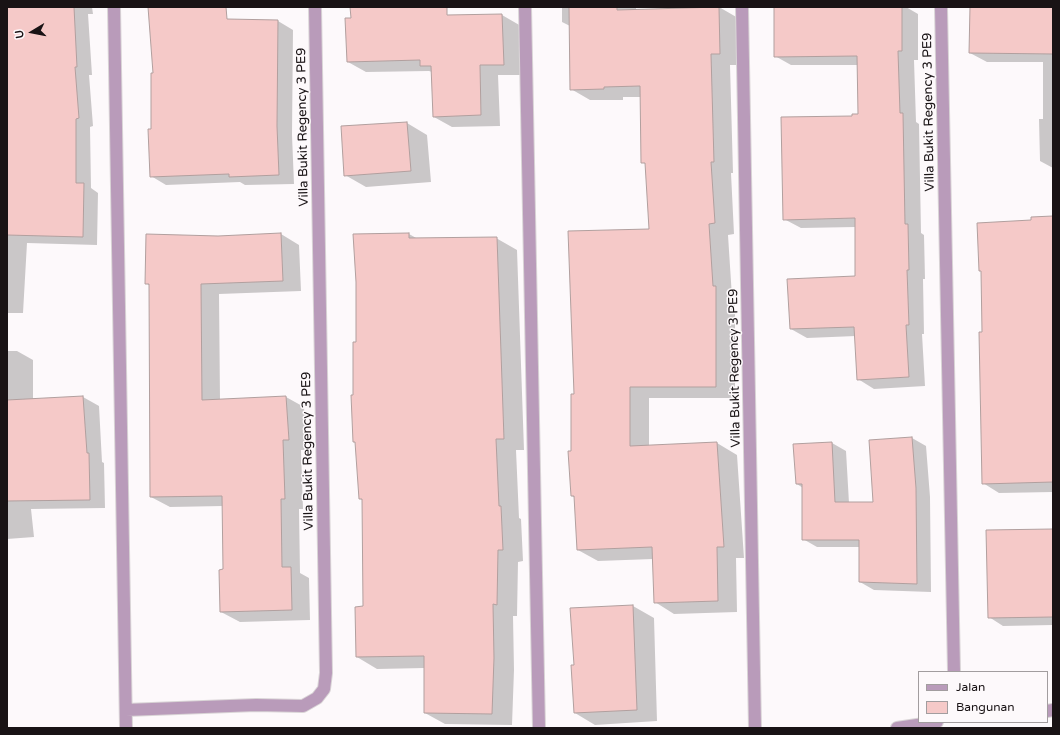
<!DOCTYPE html>
<html>
<head>
<meta charset="utf-8">
<style>
	body { margin:0 }
	#map { position:relative; width:1060px; height:735px; overflow:hidden; background:#fdf9fb; font-family:"Varela Round",sans-serif }
	canvas { display:block }
	.frame { position:absolute; inset:0; border:8px solid #191315; pointer-events:none }
	.legend { position:absolute; left:918px; top:671px; width:130px; height:52px; box-sizing:border-box; background:#fdf9fb; border:1px solid #a29d9f; margin:0; padding:5px 7px; list-style:none; font-size:12px; color:#191315 }
	.legend li { display:flex; align-items:center; gap:8px; height:20px }
	.legend b { width:20px; border:1px solid #a29d9f }
	.north { position:absolute; left:12px; top:12px; width:40px; height:40px; -webkit-text-stroke:3px #fdf9fb; paint-order:stroke; rotate:260deg; font-size:11px; font-weight:700; line-height:16px; text-align:center; color:#191315 }
	.north::after { content:''; display:block; margin:auto; width:14px; height:18px; background:#191315; clip-path:polygon(50% 0,100% 100%,50% 72%,0 100%) }
</style>
</head>
<body>
<div id="map">
<canvas width="1060" height="735"></canvas>
<div class="frame"></div>
<ul class="legend">
<li><b style="height:5px;background:#b99bba"></b>Jalan</li>
<li><b style="height:11px;background:#f5c9c8"></b>Bangunan</li>
</ul>
<div class="north">U</div>
</div>
<script>
const ctx = document.querySelector('canvas').getContext('2d');
ctx.lineJoin = 'round';
function fillPath(path, color) { ctx.fillStyle = color; ctx.fill(path, 'evenodd'); }
const poly = rows => new Path2D(rows.map(r => 'M' + r).join(''));
function trace(path, color, width, dash) { ctx.strokeStyle = color; ctx.lineWidth = width; ctx.lineCap = dash ? 'butt' : 'round'; ctx.setLineDash(dash || []); ctx.stroke(path); }
function write(font, color, halo, rows, align = 'center') {
  ctx.font = font + ' "Varela Round",sans-serif'; ctx.lineWidth = 3; ctx.setLineDash([]); ctx.textBaseline = 'middle'; ctx.strokeStyle = halo; ctx.fillStyle = color; for (const [text, x, y, turn = 0] of rows) {
    ctx.save(); ctx.translate(x, y); ctx.rotate((+turn || 0) * Math.PI / 180); ctx.textAlign = isNaN(turn) ? turn : align; if (halo) ctx.strokeText(text, 0, 0); ctx.fillText(text, 0, 0); ctx.restore();
  }
}
const shadow = poly([
	[7,7,92,7,93,14,88,14,92,75,89,75,93,126,90,127,91,188,98,193,97,245,27,243,23,313,7,313],
	[351,7,424,7,425,16,502,15,521,26,522,75,498,75,500,126,452,127,434,117,432,72,429,71,366,72,348,62,352,19],
	[562,7,636,7,636,10,719,7,738,18,740,65,730,65,733,173,731,173,734,234,728,235,732,297,735,299,735,398,649,398,649,446,717,443,737,455,744,558,736,558,737,612,674,614,655,602,653,559,598,561,578,550,575,498,572,496,575,395,650,230,646,164,642,162,641,97,623,97,623,100,590,100,571,89,570,26,562,22],
	[775,7,906,7,918,14,918,60,914,60,916,122,919,124,921,233,924,235,925,279,923,279,924,334,922,334,925,386,874,389,858,379,856,336,807,338,791,329,856,277,856,227,801,228,784,219,853,117,859,115,858,65,791,65,775,56],
	[970,7,1053,7,1053,168,1040,161,1039,119,1043,119,1043,62,987,62,970,53],
	[278,21,293,30,292,135,294,184,245,185,240,182,166,185,151,176,152,130],
	[407,123,427,135,431,182,366,187,345,175],
	[1053,217,1053,492,999,493,983,483,983,333,1033,221],
	[281,234,299,245,301,291,219,294,220,400,286,397,304,407,307,450,301,450,303,509,299,509,300,573,309,578,310,620,240,622,221,612,224,570,223,506,170,507,151,497,150,286,146,283,218,237],
	[409,234,418,239,496,238,517,250,524,450,516,450,519,518,521,519,523,561,518,562,517,616,513,616,514,670,512,725,445,724,425,713,425,668,377,669,357,657,364,607,363,500,360,499,356,443,354,442,357,343],
	[7,351,17,351,33,360,33,400,83,397,99,406,102,462,104,463,105,508,31,509,34,537,7,539],
	[912,438,926,446,930,497,931,592,874,590,860,582,860,547,817,547,803,539,803,488,797,484,832,443,846,451,849,503,874,503],
	[1053,530,1053,625,1003,626,989,617],
	[633,606,654,618,657,721,595,725,575,713,575,666,571,609]
]);
const building = poly([
	[7,7,74,7,77,67,75,67,79,118,76,119,76,183,84,183,83,237,7,235,7,7],
	[148,7,226,7,227,19,278,20,277,126,279,175,229,177,229,174,150,177,148,129,151,129,151,73,153,73,148,7],
	[350,7,447,7,447,15,502,14,504,65,480,65,481,115,433,117,431,66,420,66,420,60,347,62,345,18,351,18,350,7],
	[569,7,617,7,617,10,719,7,720,54,711,54,714,162,711,162,715,223,709,224,713,286,716,286,716,387,630,387,630,446,717,442,724,547,717,547,718,601,654,603,652,547,577,550,574,496,571,496,568,451,571,451,571,394,574,394,568,231,649,229,645,163,641,163,640,86,604,87,604,89,570,90,569,7],
	[774,7,902,7,902,51,898,51,900,113,903,113,905,224,908,224,909,270,907,270,909,325,906,325,909,377,857,380,854,327,790,329,787,279,855,276,855,218,783,220,781,117,852,116,852,114,858,114,857,56,774,57,774,7],
	[970,7,1053,7,1053,54,969,53,970,7],
	[407,122,411,171,344,176,341,126,407,122],
	[1053,216,1053,482,982,484,979,332,982,332,981,271,979,271,977,223,1031,220,1031,217,1053,216],
	[281,233,283,281,201,284,202,400,286,396,289,440,283,440,285,499,281,499,282,567,291,567,292,610,220,612,219,570,223,569,222,496,150,497,149,284,145,284,146,234,218,236,281,233],
	[409,233,409,238,497,237,504,439,496,439,499,506,501,506,503,550,498,550,497,605,493,604,494,658,492,714,424,713,424,656,356,657,355,607,363,606,362,499,359,499,355,442,353,442,351,395,353,395,353,342,356,342,356,282,353,234,409,233],
	[83,396,87,453,89,453,90,500,7,501,7,400,83,396],
	[912,437,916,488,917,584,859,582,859,540,802,540,802,484,796,484,793,444,832,442,835,502,873,502,869,440,912,437],
	[1053,529,1053,617,988,618,986,530,1053,529],
	[633,605,637,710,574,713,571,665,574,665,570,608,633,605]
]);
const minor = poly([
	[114,7,126,728],
	[525,7,539,728],
	[742,7,755,728],
	[941,7,954,672],
	[126,710,256,705,303,706,317,698,324,689,326,673,315,7],
	[1047,711,1053,710],
	[897,728,937,722]
]);
const streetNames = [
	["Villa Bukit Regency 3 PE9",929,112,-91],
	["Villa Bukit Regency 3 PE9",303,127,-91],
	["Villa Bukit Regency 3 PE9",735,368,-91],
	["Villa Bukit Regency 3 PE9",308,451,-91]
];
fillPath(shadow, '#0003');
fillPath(building, '#f5c9c8');
trace(building, '#b19f9e', 1);
trace(minor, '#d9d4d6', 14);
trace(minor, '#b99bba', 12);
write('13px', '#191315', '#fdf9fb', streetNames);
</script>
</body>
</html>
